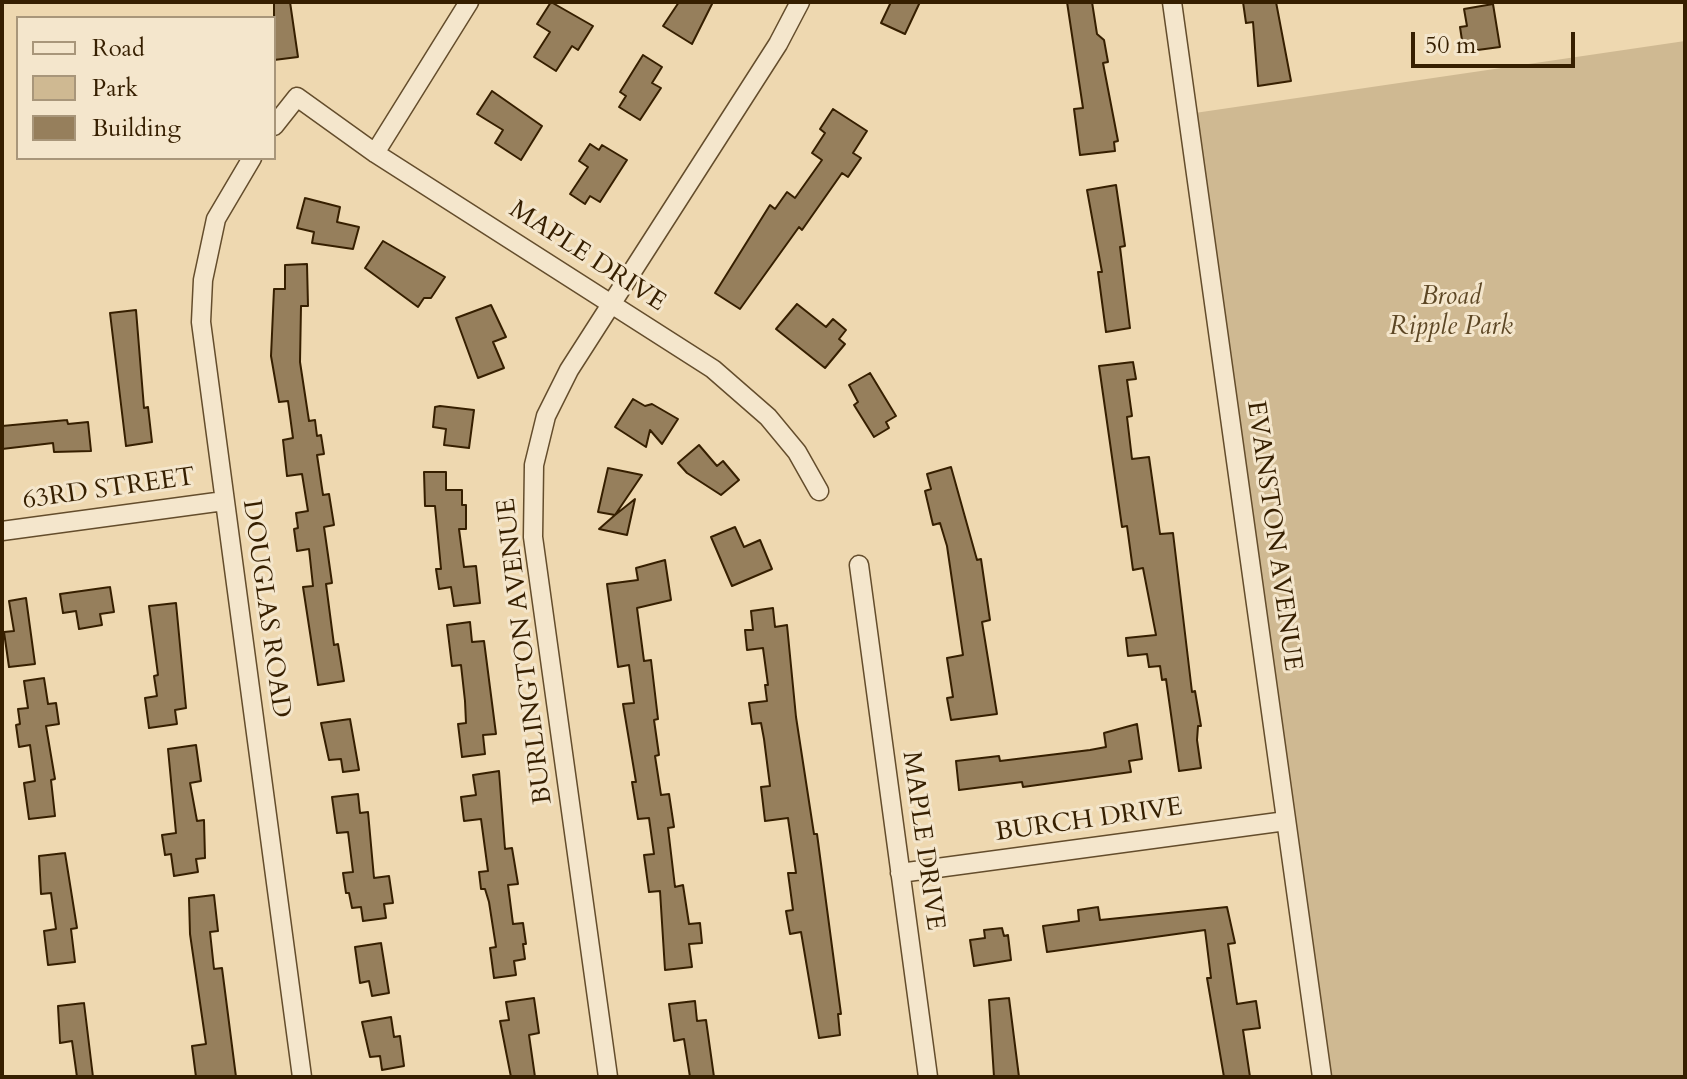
<!DOCTYPE html>
<html>
<head>
<meta charset="utf-8">
<style>
	body { margin:0 }
	#map { position:relative; width:1687px; height:1079px; overflow:hidden; background:#eed8b0; font-family:Cardo,serif }
	canvas { display:block }
	.frame { position:absolute; inset:0; border:4px solid #361f00; pointer-events:none }
	.legend { position:absolute; left:16px; top:16px; width:260px; height:144px; box-sizing:border-box; background:#f4e6cc; border:2px solid #a8967a; margin:0; padding:10px 14px; list-style:none; font-size:24px; color:#361f00 }
	.legend li { display:flex; align-items:center; gap:16px; height:40px }
	.legend b { width:40px; border:2px solid #a8967a }
	.scale { position:absolute; left:1411px; top:32px; width:164px; height:36px; box-sizing:border-box; border:4px solid #361f00; border-top:0; padding-left:10px; font-size:24px; line-height:28px; white-space:nowrap; color:#361f00; -webkit-text-stroke:6px #f4e6cc; paint-order:stroke }
</style>
</head>
<body>
<div id="map">
<canvas width="1687" height="1079"></canvas>
<div class="frame"></div>
<ul class="legend">
<li><b style="height:10px;background:#f4e6cc"></b>Road</li>
<li><b style="height:22px;background:#cfb992"></b>Park</li>
<li><b style="height:22px;background:#967f5c"></b>Building</li>
</ul>
<div class="scale">50 m</div>
</div>
<script>
const ctx = document.querySelector('canvas').getContext('2d');
ctx.lineJoin = 'round';
function fillPath(path, color) { ctx.fillStyle = color; ctx.fill(path, 'evenodd'); }
const poly = rows => new Path2D(rows.map(r => 'M' + r).join(''));
function trace(path, color, width, dash) { ctx.strokeStyle = color; ctx.lineWidth = width; ctx.lineCap = dash ? 'butt' : 'round'; ctx.setLineDash(dash || []); ctx.stroke(path); }
function write(font, color, halo, rows, align = 'center') {
  ctx.font = font + ' Cardo,serif'; ctx.lineWidth = 6; ctx.setLineDash([]); ctx.textBaseline = 'middle'; ctx.strokeStyle = halo; ctx.fillStyle = color; for (const [text, x, y, turn = 0] of rows) {
    ctx.save(); ctx.translate(x, y); ctx.rotate((+turn || 0) * Math.PI / 180); ctx.textAlign = isNaN(turn) ? turn : align; if (halo) ctx.strokeText(text, 0, 0); ctx.fillText(text, 0, 0); ctx.restore();
  }
}
const green = poly([
	[1685,41,1685,1077,1321,1077,1188,114]
]);
const building = poly([
	[274,2,290,2,298,57,274,60,274,2],
	[551,2,593,26,578,50,572,46,556,71,534,57,550,32,537,24,551,2],
	[679,2,713,2,692,44,663,26,679,2],
	[891,2,920,2,905,34,881,23,891,2],
	[1067,2,1092,2,1097,34,1104,40,1108,62,1103,63,1118,141,1114,142,1115,151,1080,155,1074,109,1083,108,1067,2],
	[1243,2,1276,2,1291,81,1258,86,1253,22,1246,23,1243,2],
	[1493,4,1500,47,1470,51,1469,46,1463,47,1460,27,1467,26,1464,9,1493,4],
	[643,55,662,67,652,83,661,88,640,120,619,107,626,96,620,92,643,55],
	[492,91,542,126,521,160,495,143,503,130,477,114,492,91],
	[833,109,867,131,853,153,861,158,848,177,842,173,802,230,799,227,740,309,715,293,770,205,775,209,787,192,795,198,822,160,812,153,825,133,820,129,833,109],
	[590,144,599,150,602,145,627,160,600,202,590,196,585,204,570,194,588,167,579,161,590,144],
	[1116,185,1125,246,1120,247,1130,328,1106,332,1098,272,1102,272,1087,190,1116,185],
	[305,198,340,207,337,222,359,227,353,249,312,243,314,232,297,228,305,198],
	[383,241,445,277,431,298,424,298,418,307,365,268,383,241],
	[307,264,308,306,301,306,300,362,309,421,315,420,317,436,321,435,324,454,317,455,323,495,329,494,334,525,324,527,332,583,326,584,334,645,338,644,344,681,318,685,303,587,313,586,309,549,297,551,294,529,298,528,296,513,308,511,302,474,287,476,283,440,293,438,288,401,279,402,271,356,274,289,285,289,285,265,307,264],
	[797,304,826,327,833,319,846,330,839,339,845,344,825,368,776,329,797,304],
	[491,305,506,337,493,342,504,368,478,378,456,318,491,305],
	[136,310,144,408,148,407,152,442,126,446,110,313,136,310],
	[1133,362,1136,379,1127,380,1132,416,1127,417,1132,459,1149,457,1160,534,1173,533,1192,692,1195,691,1201,726,1198,726,1197,740,1201,768,1179,771,1166,679,1162,680,1160,666,1149,667,1147,654,1128,656,1126,638,1156,635,1143,568,1133,570,1127,526,1122,527,1099,366,1133,362],
	[870,373,896,416,886,422,889,428,874,437,854,405,858,402,849,385,870,373],
	[633,399,645,406,652,404,678,419,662,444,650,430,646,447,615,427,633,399],
	[440,406,474,410,469,448,444,445,446,429,433,427,435,407,440,406],
	[67,420,68,424,88,422,91,451,54,452,53,443,2,449,2,426,67,420],
	[699,445,717,466,723,461,739,480,721,495,687,473,678,463,699,445],
	[951,467,977,560,981,559,990,620,982,622,997,714,951,720,947,698,953,697,947,658,963,655,947,546,940,523,933,525,925,491,931,489,927,474,951,467],
	[608,468,642,475,615,515,635,499,627,535,599,529,615,515,598,512,608,468],
	[424,472,446,472,446,490,462,490,462,505,466,505,466,529,459,529,464,567,476,566,480,603,454,606,451,587,439,589,436,569,441,569,435,506,425,506,424,472],
	[735,527,744,547,760,540,772,569,732,586,711,537,735,527],
	[665,560,671,600,637,608,644,661,651,660,658,719,654,720,659,755,655,756,661,795,669,794,674,827,668,828,675,887,683,885,689,924,700,923,702,943,689,944,692,967,665,970,660,891,649,892,644,855,654,854,649,818,638,819,632,782,636,782,623,704,634,703,629,665,618,667,607,584,638,580,636,568,665,560],
	[110,587,114,612,100,614,102,625,79,629,76,611,63,613,60,594,110,587],
	[26,598,35,664,9,667,4,632,14,631,9,601,26,598],
	[176,603,186,708,175,710,177,724,149,728,145,698,157,696,154,676,158,675,149,606,176,603],
	[773,608,775,627,787,625,796,717,814,834,817,834,841,1014,838,1014,840,1035,819,1038,801,932,790,934,786,911,793,910,788,873,796,873,788,818,765,821,761,787,770,786,764,739,761,723,752,724,749,703,767,701,765,685,768,685,763,648,747,650,745,630,753,630,751,611,773,608],
	[470,622,472,642,484,641,496,734,483,735,485,754,462,757,458,724,466,723,465,701,461,665,452,666,447,625,470,622],
	[44,678,48,704,56,703,59,724,46,726,55,779,51,780,55,816,29,819,24,783,35,781,30,745,19,747,16,725,20,724,18,709,28,708,24,681,44,678],
	[350,719,359,770,343,772,341,759,329,760,321,723,350,719],
	[1137,724,1142,759,1129,761,1131,772,1023,787,1022,782,959,790,956,761,999,756,1000,761,1090,750,1106,747,1104,733,1137,724],
	[196,745,201,781,190,783,197,821,204,820,205,858,196,859,198,872,174,876,171,854,165,855,162,835,176,833,168,749,196,745],
	[499,771,505,849,512,848,518,884,508,885,513,924,523,923,526,944,523,944,525,959,514,961,516,975,494,978,490,948,496,947,489,902,485,889,481,889,479,872,488,871,481,819,464,821,461,797,476,795,473,775,499,771],
	[358,794,360,813,368,812,374,878,389,876,393,903,384,904,386,918,363,921,361,907,352,908,349,893,346,893,343,873,353,872,348,832,337,833,332,797,358,794],
	[65,853,77,928,71,929,75,962,48,965,44,931,56,929,51,893,41,894,39,856,65,853],
	[214,895,218,931,210,932,214,969,222,968,236,1077,196,1077,192,1046,206,1044,190,934,189,898,214,895],
	[1098,907,1100,920,1227,907,1235,943,1228,944,1237,1004,1256,1001,1260,1028,1243,1030,1250,1077,1224,1077,1207,978,1211,978,1205,930,1047,952,1043,926,1079,921,1078,910,1098,907],
	[1002,928,1004,936,1008,935,1011,960,974,966,970,940,985,938,984,930,1002,928],
	[381,943,389,993,372,996,369,981,360,983,355,947,381,943],
	[534,998,539,1033,529,1035,535,1077,511,1077,500,1021,509,1020,506,1002,534,998],
	[1009,998,1019,1077,994,1077,989,1000,1009,998],
	[695,1001,697,1021,706,1020,714,1077,690,1077,684,1039,674,1041,669,1004,695,1001],
	[84,1003,93,1077,77,1077,72,1041,60,1043,58,1006,84,1003],
	[391,1017,394,1037,400,1036,404,1066,382,1070,380,1056,370,1057,362,1022,391,1017]
]);
const street = poly([
	[1172,2,1322,1077],
	[274,126,297,97,375,153,713,369,768,417,797,452,819,491],
	[375,153,469,2],
	[252,158,216,219,203,280,201,322,302,1077],
	[2,531,224,501],
	[859,565,928,1077],
	[900,873,1286,821],
	[608,1077,533,537,534,465,546,416,569,370,778,44,800,2]
]);
const streetNames = [
	["MAPLE DRIVE",587,257,33],
	["63RD STREET",109,490,-8],
	["EVANSTON AVENUE",1273,536,82],
	["DOUGLAS ROAD",265,609,82],
	["BURLINGTON AVENUE",526,651,-97],
	["BURCH DRIVE",1089,821,-8],
	["MAPLE DRIVE",922,841,82]
];
const parkNames = [
	["Broad",1451,298],
	["Ripple Park",1451,328]
];
fillPath(green, '#cfb992');
fillPath(building, '#967f5c');
trace(building, '#361f00', 2);
trace(street, '#644d2c', 21);
trace(street, '#f4e6cc', 18);
write('26px', '#361f00', '#f4e6cc', streetNames);
write('italic 26px', '#5c4624', '#f4e6cc', parkNames);
</script>
</body>
</html>
